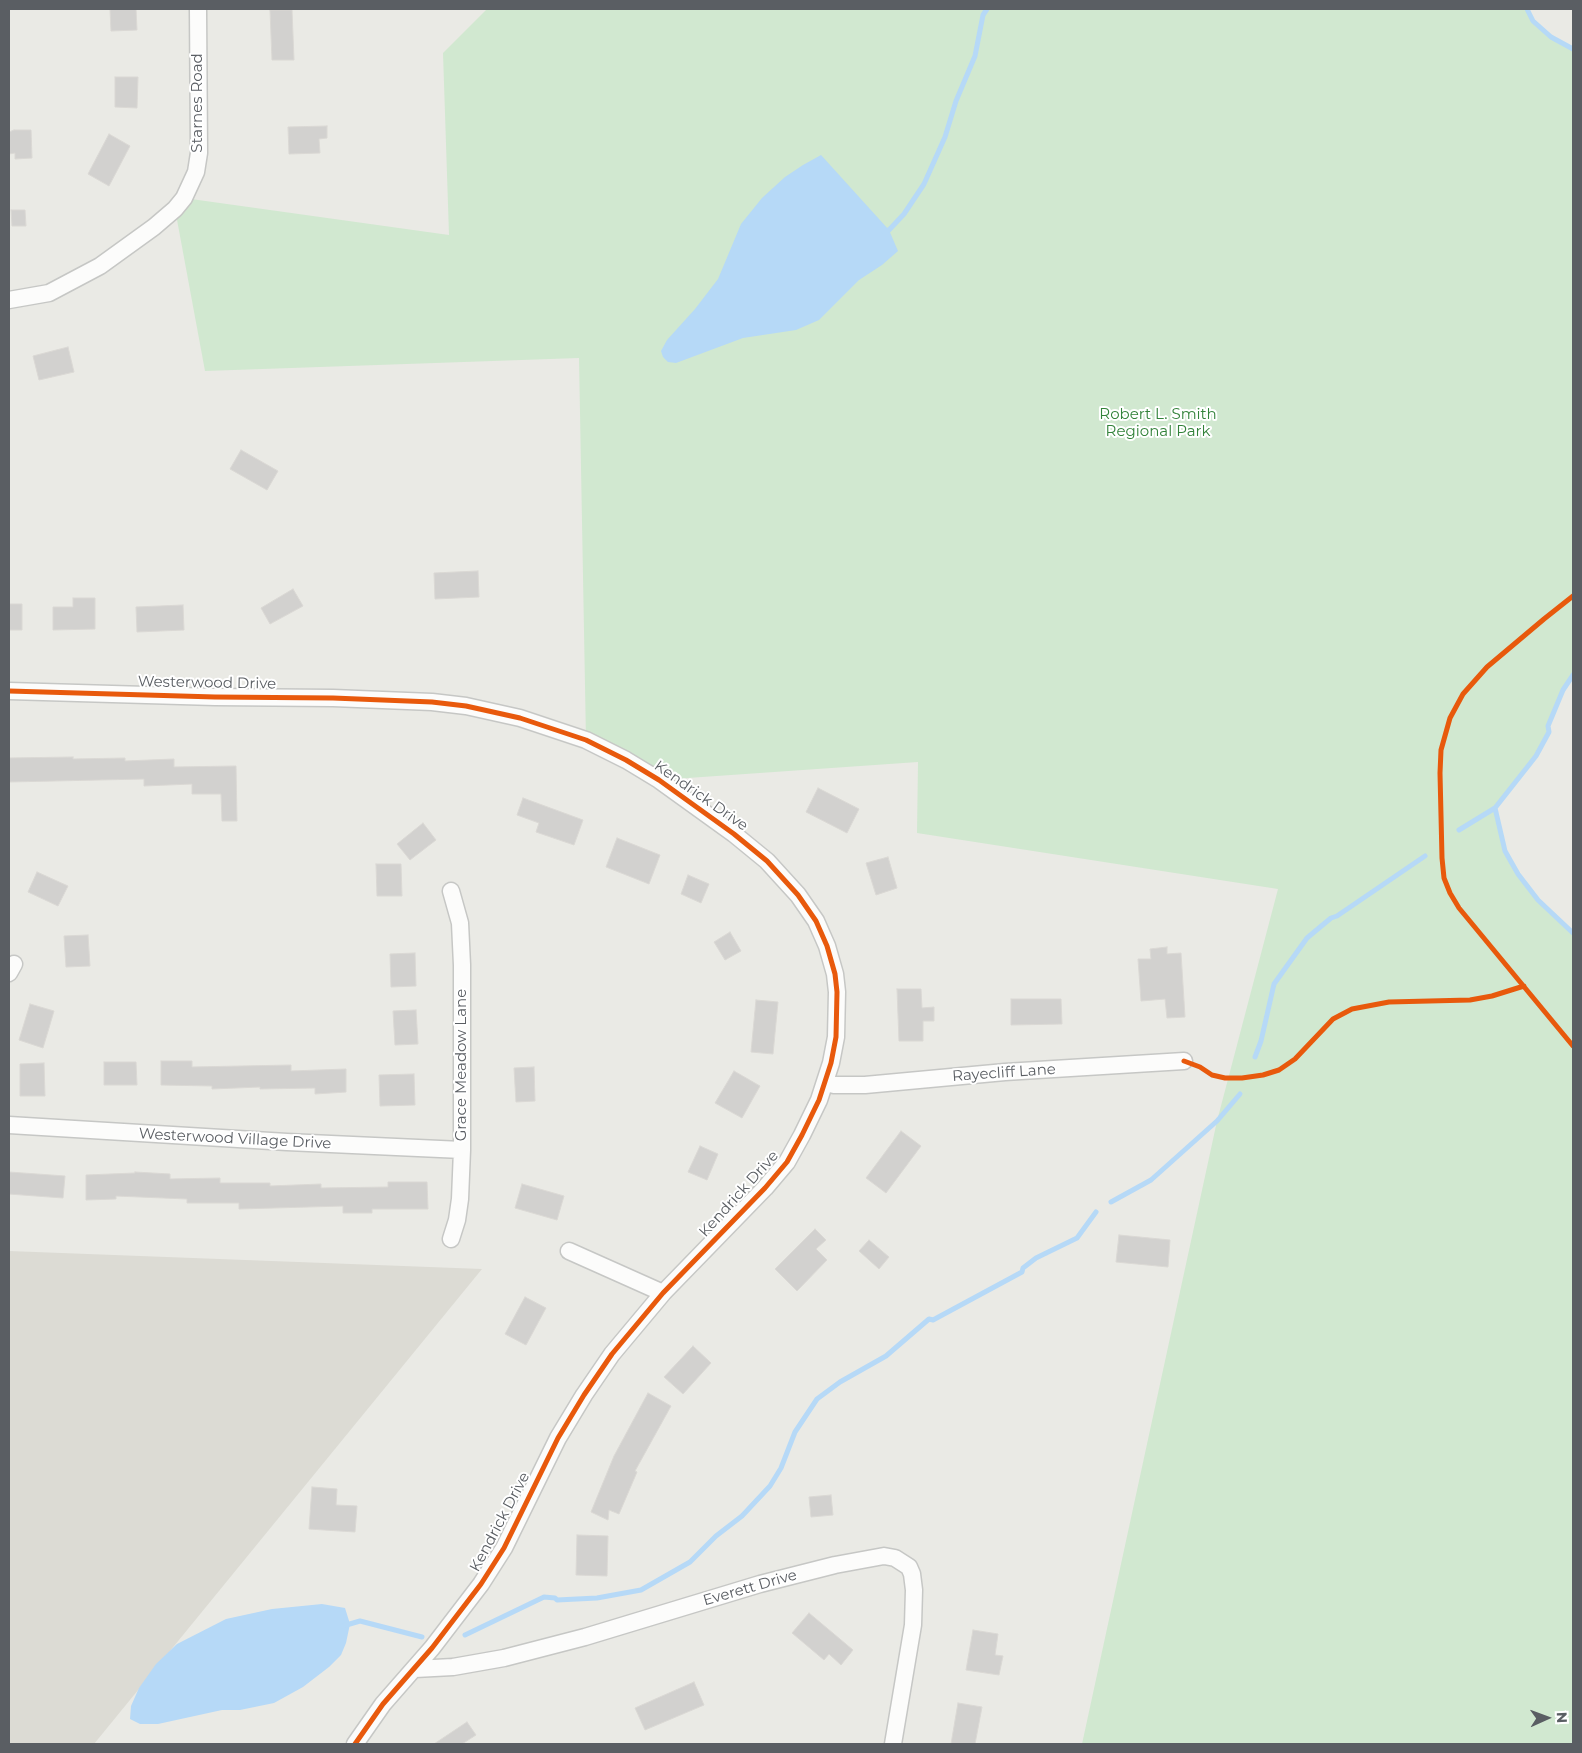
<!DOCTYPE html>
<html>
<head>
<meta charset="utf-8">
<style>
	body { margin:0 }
	#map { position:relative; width:1582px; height:1753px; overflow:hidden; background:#eaeae5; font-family:Montserrat,sans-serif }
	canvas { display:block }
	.frame { position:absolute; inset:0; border:10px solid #5a5e63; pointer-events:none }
	.north { position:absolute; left:1522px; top:1693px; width:50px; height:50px; -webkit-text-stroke:4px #fff; paint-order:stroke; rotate:88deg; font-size:14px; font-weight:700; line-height:20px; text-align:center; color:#5a5e63 }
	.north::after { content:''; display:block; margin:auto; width:18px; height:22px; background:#5a5e63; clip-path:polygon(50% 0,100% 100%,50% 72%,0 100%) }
</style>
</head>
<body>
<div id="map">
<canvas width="1582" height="1753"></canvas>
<div class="frame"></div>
<div class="north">N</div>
</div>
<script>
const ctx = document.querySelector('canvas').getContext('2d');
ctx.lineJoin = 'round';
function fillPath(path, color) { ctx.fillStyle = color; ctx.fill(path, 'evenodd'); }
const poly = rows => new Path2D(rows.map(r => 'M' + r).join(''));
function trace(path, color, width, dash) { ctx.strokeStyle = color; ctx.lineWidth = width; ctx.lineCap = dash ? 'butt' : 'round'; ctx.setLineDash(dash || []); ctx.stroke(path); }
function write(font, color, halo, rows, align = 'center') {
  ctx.font = font + ' Montserrat,sans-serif'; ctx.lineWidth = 4; ctx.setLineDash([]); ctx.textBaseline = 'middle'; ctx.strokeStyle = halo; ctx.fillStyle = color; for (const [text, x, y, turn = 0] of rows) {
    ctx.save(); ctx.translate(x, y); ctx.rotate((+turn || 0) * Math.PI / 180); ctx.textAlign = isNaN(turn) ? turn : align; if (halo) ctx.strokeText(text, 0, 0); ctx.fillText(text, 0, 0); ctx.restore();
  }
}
const education = poly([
	[9,1251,482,1269,94,1744,9,1744]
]);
const green = poly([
	[487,9,1527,9,1533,21,1551,37,1573,49,1573,675,1563,690,1548,726,1549,732,1536,756,1495,808,1505,851,1518,874,1538,900,1573,933,1573,1744,1082,1744,1217,1121,1278,889,917,833,918,762,659,780,586,740,579,358,205,371,175,209,184,198,449,235,443,53]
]);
const water = poly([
	[821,155,889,230,898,251,882,265,859,280,819,320,796,330,743,338,676,363,668,362,663,357,661,351,667,340,695,309,718,279,741,224,762,198,785,177,803,165],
	[322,1604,345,1608,350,1624,346,1643,341,1655,329,1667,303,1687,274,1703,240,1710,222,1710,158,1724,140,1724,130,1719,131,1706,139,1688,156,1664,177,1644,226,1619,272,1609]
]);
const stream = poly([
	[1527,9,1533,21,1551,37,1573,49],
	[884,231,889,230,904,214,924,184,945,137,956,101,975,56,983,15,987,9],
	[1495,808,1505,851,1518,874,1538,900,1573,933],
	[1459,830,1495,808,1536,756,1549,732,1548,726,1563,690,1573,675],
	[1255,1057,1261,1041,1274,984,1307,938,1331,918,1337,916,1425,856],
	[1111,1202,1151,1180,1217,1121,1240,1094],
	[343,1626,360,1621,422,1637],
	[465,1635,544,1597,555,1598,557,1600,597,1598,641,1590,690,1562,716,1536,742,1516,770,1486,781,1468,795,1432,817,1399,840,1382,886,1356,929,1319,933,1320,1022,1272,1023,1268,1036,1258,1077,1238,1096,1212]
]);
const building = poly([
	[110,9,136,9,137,30,111,31,110,9],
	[270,10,292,10,294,60,272,60,270,10],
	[115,77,138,77,137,108,115,107,115,77],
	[327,126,327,138,319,139,320,153,289,154,288,127,327,126],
	[14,130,31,130,32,158,15,159,15,153,9,154,9,132,14,130],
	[109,134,130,146,109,186,88,174,109,134],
	[11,210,25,210,26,226,12,226,11,210],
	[68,347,74,372,39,380,33,356,68,347],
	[241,450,278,471,267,490,230,469,241,450],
	[478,571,479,597,435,599,434,573,478,571],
	[293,589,303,606,270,624,261,608,293,589],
	[73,598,95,598,95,629,53,630,53,607,73,607,73,598],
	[9,604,22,604,22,630,9,630,9,604],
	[183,605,184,630,137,632,136,607,183,605],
	[73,757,73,759,125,758,125,761,174,759,174,767,236,766,237,821,222,821,221,794,192,794,192,784,144,786,144,779,9,782,9,758,73,757],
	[818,788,859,809,847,833,806,812,818,788],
	[523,798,583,820,574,845,536,832,539,823,517,815,523,798],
	[423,823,436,840,410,860,397,844,423,823],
	[617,838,660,855,649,884,606,867,617,838],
	[888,857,897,888,876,895,866,863,888,857],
	[376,864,401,864,402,896,377,896,376,864],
	[37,872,68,886,58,906,28,892,37,872],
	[688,875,709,884,701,903,681,894,688,875],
	[730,932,741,951,725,960,714,942,730,932],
	[88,935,90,966,66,967,64,936,88,935],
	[1167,947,1167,954,1181,953,1185,1017,1167,1018,1165,999,1141,1001,1138,959,1151,959,1150,949,1167,947],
	[415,953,416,986,391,987,390,954,415,953],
	[897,989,921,989,922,1008,934,1007,934,1021,923,1021,923,1041,899,1041,897,989],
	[1011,999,1061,999,1062,1024,1011,1025,1011,999],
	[756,1000,778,1002,773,1054,751,1052,756,1000],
	[30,1004,54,1011,43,1048,19,1040,30,1004],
	[416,1010,418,1044,395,1045,393,1011,416,1010],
	[161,1061,192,1061,192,1067,291,1065,291,1071,346,1069,346,1092,315,1094,315,1088,260,1089,260,1087,212,1089,212,1086,161,1085,161,1061],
	[104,1062,136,1062,137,1085,104,1085,104,1062],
	[44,1063,45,1096,20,1096,20,1064,44,1063],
	[534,1067,535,1101,516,1102,514,1068,534,1067],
	[734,1071,760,1086,742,1118,715,1103,734,1071],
	[414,1074,415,1105,380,1106,379,1075,414,1074],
	[901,1131,921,1146,886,1193,866,1178,901,1131],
	[700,1146,718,1154,707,1180,688,1172,700,1146],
	[9,1172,65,1176,63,1198,9,1194,9,1172],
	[135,1172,170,1174,170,1179,220,1178,220,1183,270,1183,270,1186,321,1184,321,1188,388,1187,388,1182,427,1182,428,1209,372,1209,372,1213,343,1213,343,1206,239,1209,239,1203,187,1203,187,1199,116,1196,116,1199,86,1200,86,1175,135,1173,135,1172],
	[522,1184,564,1196,557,1220,515,1208,522,1184],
	[815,1229,826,1240,816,1249,827,1260,797,1291,775,1269,815,1229],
	[1119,1235,1170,1240,1168,1267,1116,1262,1119,1235],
	[869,1240,889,1257,879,1269,859,1251,869,1240],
	[525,1297,546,1308,526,1345,505,1334,525,1297],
	[693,1346,711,1363,683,1394,664,1377,693,1346],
	[648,1393,671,1406,635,1471,637,1472,619,1514,609,1510,608,1520,591,1512,614,1456,648,1393],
	[312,1487,337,1489,336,1505,357,1506,355,1532,309,1529,312,1487],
	[831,1495,833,1515,811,1517,809,1497,831,1495],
	[577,1535,608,1536,607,1576,576,1575,577,1535],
	[809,1613,853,1650,841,1665,829,1654,824,1660,792,1633,809,1613],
	[973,1630,998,1634,995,1655,1003,1656,999,1675,966,1670,973,1630],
	[694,1682,704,1705,645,1730,635,1708,694,1682],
	[958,1703,982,1707,975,1744,951,1744,958,1703],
	[467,1722,476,1735,462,1744,434,1744,467,1722]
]);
const street = poly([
	[9,300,49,293,100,266,154,227,175,209,184,198,196,172,199,153,198,9],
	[9,691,215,697,333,698,432,702,466,706,520,718,586,740,626,760,659,780,734,834,767,861,798,895,816,921,827,946,835,974,837,992,836,1037,831,1063,819,1100,802,1135,787,1162,765,1188,663,1293,612,1354,584,1395,558,1438,504,1548,481,1584,432,1648,383,1704,355,1744],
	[9,973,14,964],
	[825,1083,834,1085,865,1085,1005,1072,1184,1061],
	[9,1125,287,1142,462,1150],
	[451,1239,457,1220,460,1199,462,1150,462,965,460,923,451,891],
	[569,1251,663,1293],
	[415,1669,453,1667,504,1658,585,1637,760,1584,835,1565,884,1556,895,1558,909,1567,912,1574,914,1590,913,1625,893,1744]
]);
const cycleway = poly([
	[1573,596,1544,619,1487,667,1463,694,1450,718,1441,750,1440,773,1442,858,1444,878,1450,893,1459,908,1573,1046],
	[9,691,215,697,333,698,432,702,466,706,520,718,586,740,626,760,659,780,734,834,767,861,798,895,816,921,827,946,835,974,837,992,836,1037,831,1063,819,1100,802,1135,787,1162,765,1188,663,1293,612,1354,584,1395,558,1438,504,1548,481,1584,432,1648,383,1704,355,1744],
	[1184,1061,1200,1067,1212,1075,1225,1078,1242,1078,1263,1075,1279,1070,1295,1059,1333,1019,1352,1009,1389,1002,1470,1000,1492,996,1524,986]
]);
const streetNames = [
	["Starnes Road",198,103,-90],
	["Westerwood Drive",207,683,1],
	["Kendrick Drive",701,796,35],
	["Grace Meadow Lane",462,1065,-90],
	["Rayecliff Lane",1004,1073,-4],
	["Westerwood Village Drive",235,1139,3],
	["Kendrick Drive",739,1194,-48],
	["Kendrick Drive",500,1522,-62],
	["Everett Drive",750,1588,-16]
];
const parkNames = [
	["Robert L. Smith",1158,415],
	["Regional Park",1158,432]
];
fillPath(education, '#dcdbd4');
fillPath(green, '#d1e8d0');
fillPath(water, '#b6d9f7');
trace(stream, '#b6d9f7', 5);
fillPath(building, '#d2d1cf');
trace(building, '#dad8d4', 1);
trace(street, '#c6c7c5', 19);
trace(street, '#fcfcfb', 16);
trace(cycleway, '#e8590c', 5);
write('15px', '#5a5e63', '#fff', streetNames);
write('15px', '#328239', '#fff', parkNames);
</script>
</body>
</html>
